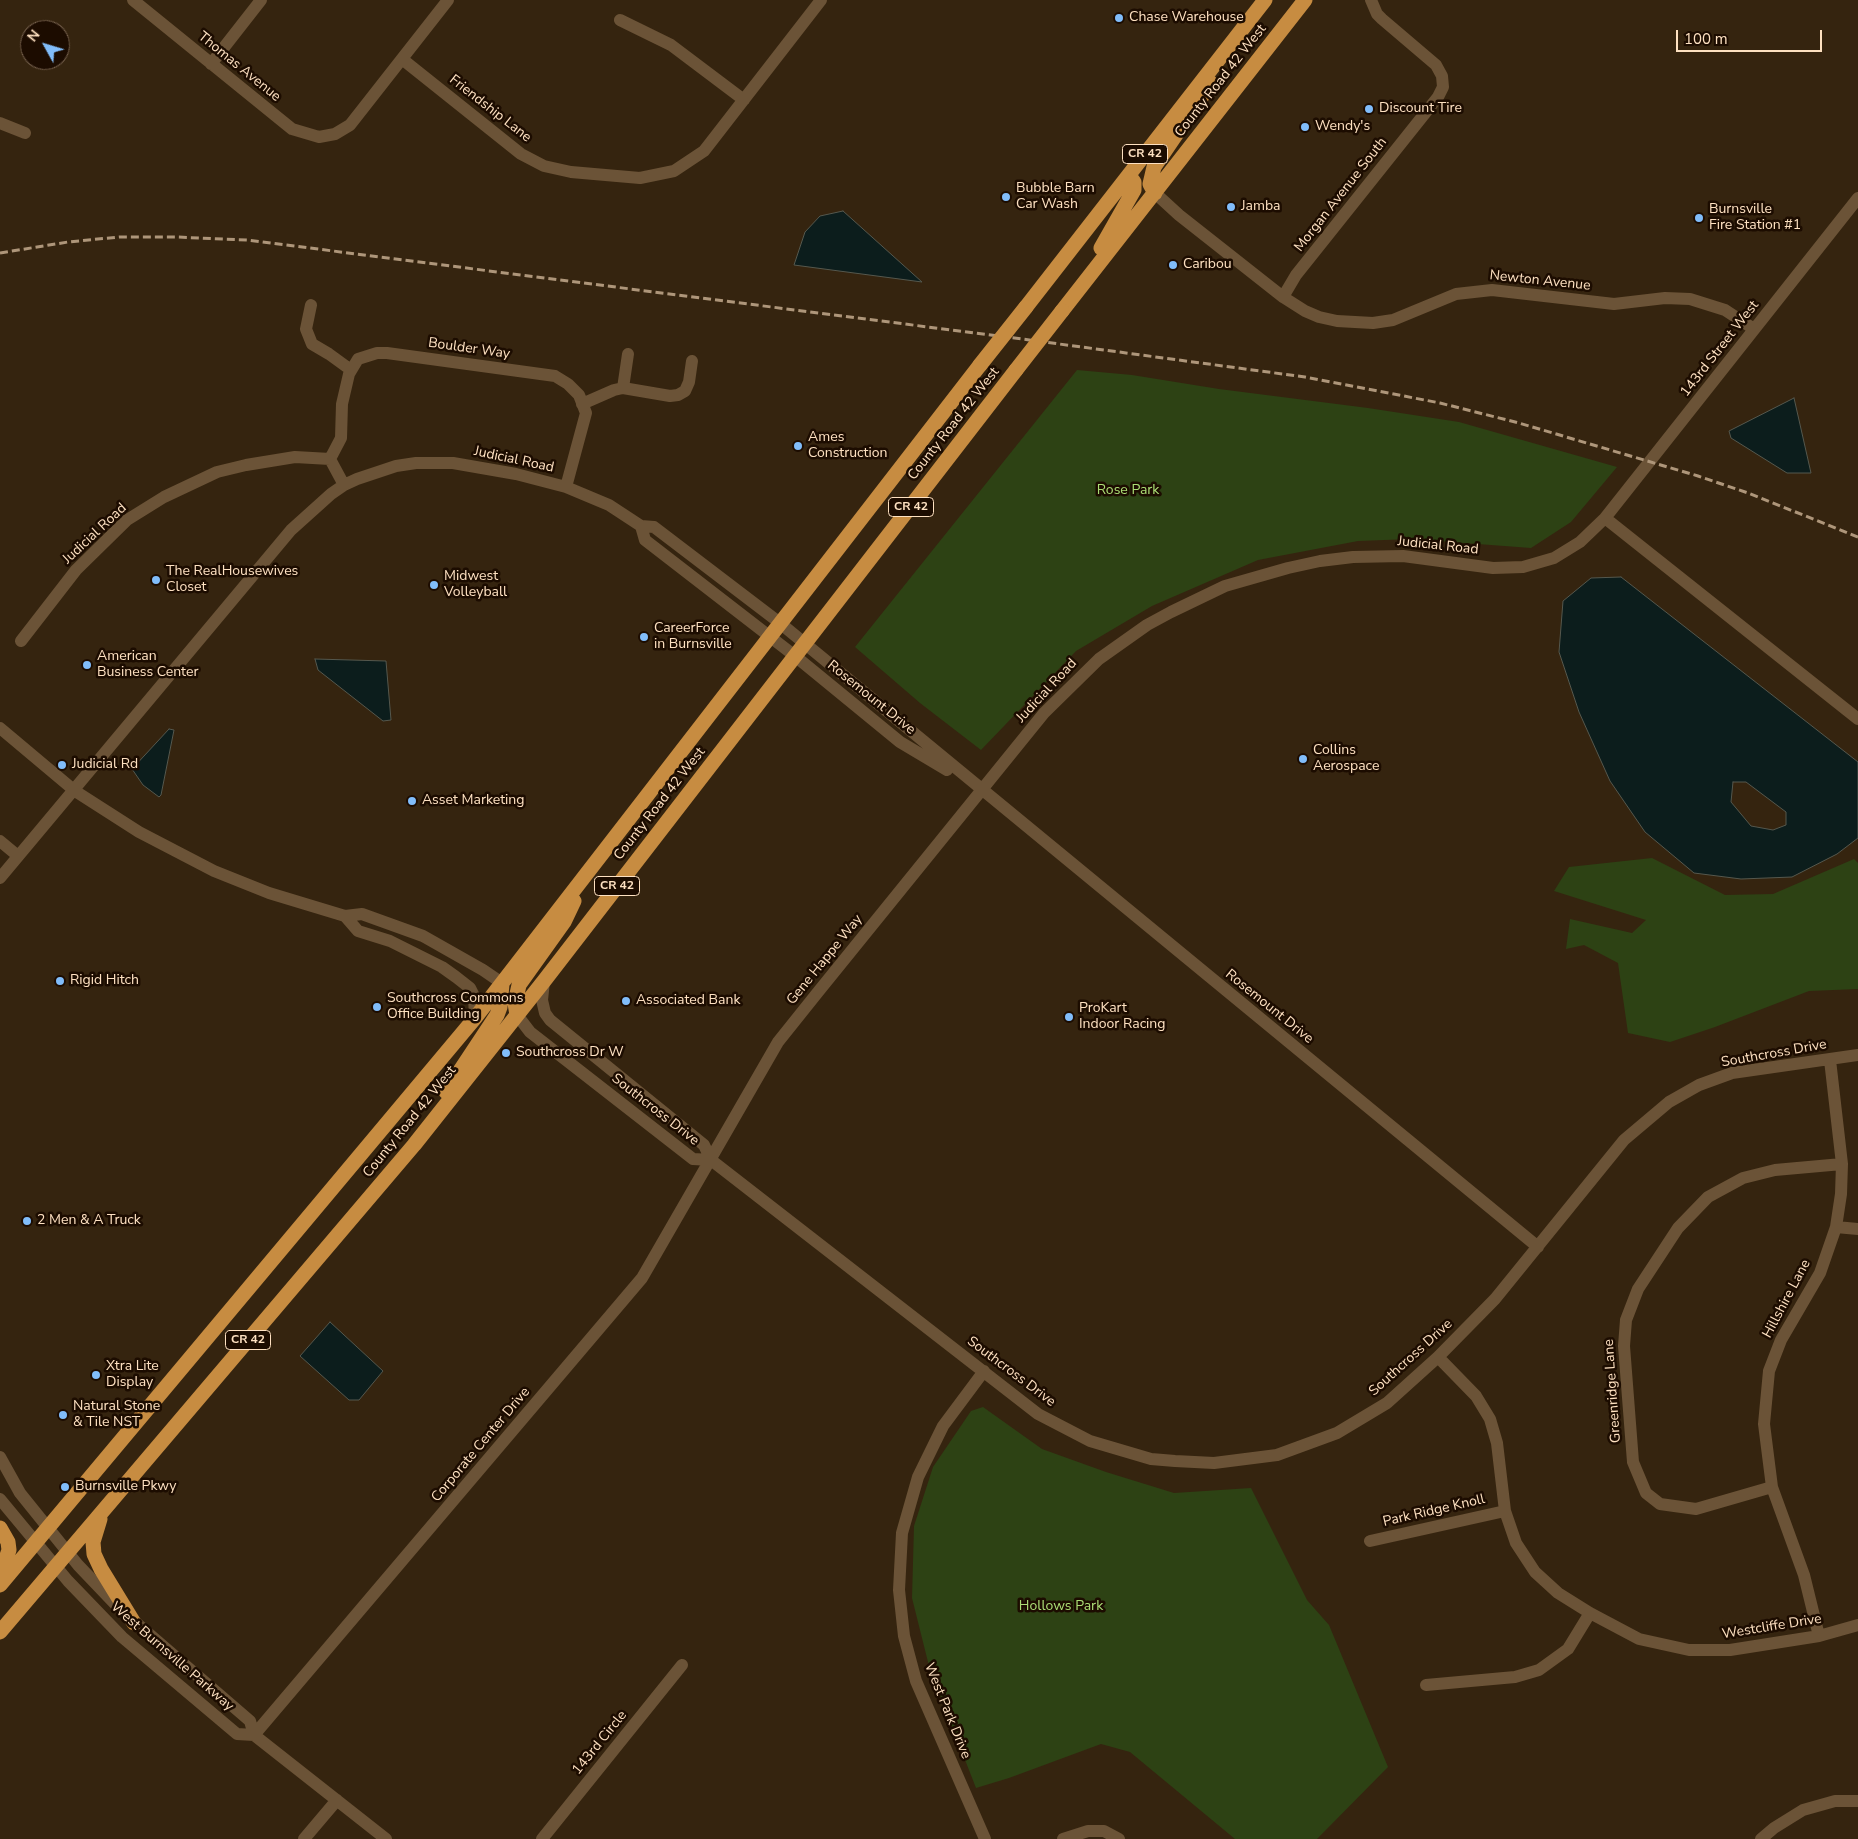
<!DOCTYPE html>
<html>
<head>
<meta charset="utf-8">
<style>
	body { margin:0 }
	#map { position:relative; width:1858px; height:1839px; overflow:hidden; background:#35240f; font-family:"Nunito Sans",sans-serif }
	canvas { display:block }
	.north { position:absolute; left:20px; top:20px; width:50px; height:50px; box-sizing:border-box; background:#1c0c00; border:1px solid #76614d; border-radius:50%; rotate:309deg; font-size:14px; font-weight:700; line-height:20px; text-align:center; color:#fee1c1 }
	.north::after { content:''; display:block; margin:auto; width:18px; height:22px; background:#81bdfa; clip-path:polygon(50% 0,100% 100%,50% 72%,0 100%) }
	.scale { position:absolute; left:1676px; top:30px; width:146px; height:22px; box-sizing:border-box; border:2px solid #fee1c1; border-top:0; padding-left:6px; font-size:15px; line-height:18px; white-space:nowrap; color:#fee1c1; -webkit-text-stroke:4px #1c0c00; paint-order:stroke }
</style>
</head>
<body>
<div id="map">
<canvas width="1858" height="1839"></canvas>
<div class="north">N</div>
<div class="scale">100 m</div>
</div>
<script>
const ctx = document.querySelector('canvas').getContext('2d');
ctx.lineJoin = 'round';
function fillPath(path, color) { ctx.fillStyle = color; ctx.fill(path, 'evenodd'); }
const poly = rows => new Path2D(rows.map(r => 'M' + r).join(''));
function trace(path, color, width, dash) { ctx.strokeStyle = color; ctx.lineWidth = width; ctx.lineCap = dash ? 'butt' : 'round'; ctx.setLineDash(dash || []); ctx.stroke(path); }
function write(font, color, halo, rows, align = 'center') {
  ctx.font = font + ' "Nunito Sans",sans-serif'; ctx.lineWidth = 5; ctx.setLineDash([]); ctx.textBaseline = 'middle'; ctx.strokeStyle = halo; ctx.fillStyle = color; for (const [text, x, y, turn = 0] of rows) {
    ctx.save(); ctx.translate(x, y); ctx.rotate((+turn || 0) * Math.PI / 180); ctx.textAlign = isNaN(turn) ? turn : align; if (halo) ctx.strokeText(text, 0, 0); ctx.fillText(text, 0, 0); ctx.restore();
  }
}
const green = poly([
	[1077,370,1132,375,1219,389,1368,408,1459,422,1617,467,1571,522,1531,548,1411,539,1358,541,1258,560,1152,606,1076,651,981,750,920,703,855,647],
	[1652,858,1725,895,1773,894,1854,859,1858,863,1858,989,1809,991,1715,1027,1670,1042,1628,1033,1618,963,1584,945,1566,949,1570,919,1632,933,1646,920,1554,891,1569,867],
	[983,1407,1042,1449,1106,1472,1174,1493,1251,1488,1307,1600,1329,1625,1388,1767,1317,1839,1235,1839,1130,1752,1101,1744,1009,1778,976,1788,930,1670,912,1598,914,1526,933,1467,971,1411]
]);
const water = poly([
	[843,211,922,282,794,265,805,232,820,216,843,211],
	[1794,398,1811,473,1787,473,1731,438,1729,431,1794,398],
	[1621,577,1858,762,1858,838,1837,854,1792,877,1741,879,1694,873,1645,832,1610,781,1579,712,1559,652,1563,601,1591,578,1621,577],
	[1733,782,1746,782,1786,812,1786,825,1773,830,1751,826,1731,802,1733,782],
	[315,659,386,661,391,720,383,721,318,670,315,659],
	[169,729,174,730,161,795,159,797,143,785,132,769,169,729],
	[330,1322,383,1371,359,1400,349,1400,300,1356,330,1322]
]);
const minor = poly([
	[133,0,292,129,319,137,335,134,350,125,448,0],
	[620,20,671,45,744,100],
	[402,59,521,154,544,166,571,172,640,178,674,171,704,151,821,0],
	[211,64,261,0],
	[0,123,25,133],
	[1155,193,1179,215,1283,297,1305,311,1319,317,1337,321,1373,323,1393,320,1456,294,1492,290,1614,304,1665,298,1690,299,1725,310,1754,329],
	[1283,297,1296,275,1438,97,1443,87,1442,76,1436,65,1382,19,1377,14,1371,0],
	[311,305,306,329,312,344,329,354,351,370],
	[623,388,628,354],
	[582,404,614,390,623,388,670,396,678,395,685,391,689,382,692,361],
	[330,459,341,438,342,404,349,374,358,359,377,353,387,353,555,376,568,384,579,395,586,413,566,487],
	[1605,518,1858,198],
	[641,526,645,540,795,656,900,742,947,770],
	[21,641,76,570,127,520,164,497,217,472,246,465,295,457,330,459,344,485],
	[0,728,75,791,139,832,214,871,269,893,345,916,362,914,423,936,483,970,502,983],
	[0,841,18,856],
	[0,878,291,530,331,494,344,485,357,479,396,466,416,463,453,463,516,474,566,487,609,505,641,526,654,527,780,623,1538,1247],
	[345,916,358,931,390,941,442,967,456,977,470,988,474,996,475,1018],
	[544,981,542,1000,545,1013,550,1020,704,1145,711,1160,1038,1414,1090,1441,1151,1459,1175,1461,1214,1463,1277,1455,1337,1433,1387,1403,1438,1357,1495,1299,1624,1140,1669,1102,1699,1085,1732,1073,1858,1055],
	[517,1015,530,1032,693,1159,711,1160],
	[1836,1227,1858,1229],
	[1438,1357,1476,1396,1490,1419,1497,1443,1505,1511,1516,1543,1535,1572,1558,1593,1590,1613,1639,1639,1689,1650,1730,1650,1819,1636,1858,1625],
	[984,1371,943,1426,918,1477,902,1533,899,1590,904,1636,916,1681,985,1839],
	[0,1457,20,1493,78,1565,119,1608,250,1721,254,1735,386,1839],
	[1772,1487,1696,1509,1660,1504,1646,1493,1633,1462,1624,1346,1626,1320,1638,1289,1678,1228,1708,1197,1743,1178,1775,1170,1842,1164],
	[0,1499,68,1581,122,1637,237,1734,254,1735],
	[1370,1541,1505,1511],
	[1819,1636,1804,1575,1772,1487,1764,1424,1769,1371,1781,1340,1820,1273,1836,1227,1841,1194,1842,1164,1830,1060],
	[1426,1685,1515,1677,1539,1670,1568,1649,1590,1613],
	[254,1735,642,1278,778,1042,818,992,1044,713,1099,659,1147,625,1171,612,1225,586,1288,568,1320,561,1353,557,1403,556,1493,568,1523,567,1554,558,1580,542,1605,518,1858,719],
	[304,1839,337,1800],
	[542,1839,682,1665],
	[1063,1839,1088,1831,1104,1831,1119,1839],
	[1761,1839,1774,1828,1803,1810,1835,1801,1858,1801]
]);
const highway = poly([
	[1155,193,1150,184,1154,167,1211,83],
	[1101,248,1134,190,1134,182,1129,175],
	[1026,307,1265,0],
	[1062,311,1305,0],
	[517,1015,515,1003,519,985,564,922,574,901],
	[446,1092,497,1015,500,1007,502,984],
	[100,1519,93,1542,94,1554,101,1569,134,1623],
	[0,1528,8,1542,9,1550,0,1576],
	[0,1585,475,1018,980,365],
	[0,1632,414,1145,544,981,1016,370]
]);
const rail = poly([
	[0,253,68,242,119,237,176,237,247,240,1022,339,1305,377,1440,403,1519,423,1698,476,1748,493,1858,537]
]);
const highwayBridge = poly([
	[980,365,1026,307],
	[1016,370,1062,311]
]);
const markers = [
	[1119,18,5,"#81bdfa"],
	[1369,109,5,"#81bdfa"],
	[1305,127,5,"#81bdfa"],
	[1006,197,5,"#81bdfa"],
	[1231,207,5,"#81bdfa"],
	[1699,218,5,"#81bdfa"],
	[1173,265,5,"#81bdfa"],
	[798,446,5,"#81bdfa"],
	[156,580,5,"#81bdfa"],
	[434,585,5,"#81bdfa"],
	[644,637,5,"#81bdfa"],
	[87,665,5,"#81bdfa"],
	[1303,759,5,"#81bdfa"],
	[62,765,5,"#81bdfa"],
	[412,801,5,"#81bdfa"],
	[60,981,5,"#81bdfa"],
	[626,1001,5,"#81bdfa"],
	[377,1007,5,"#81bdfa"],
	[1069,1017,5,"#81bdfa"],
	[506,1053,5,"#81bdfa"],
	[27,1221,5,"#81bdfa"],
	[96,1375,5,"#81bdfa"],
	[63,1415,5,"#81bdfa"],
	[65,1487,5,"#81bdfa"]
];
const shields = [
	[1145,154,45],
	[911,507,45],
	[617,886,45],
	[248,1340,45]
];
const shieldNames = [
	["CR 42",1145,154],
	["CR 42",911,507],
	["CR 42",617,886],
	["CR 42",248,1340]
];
const poiNames = [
	["Chase Warehouse",1129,18],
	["Discount Tire",1379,109],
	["Wendy's",1315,127],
	["Bubble Barn",1016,189],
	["Car Wash",1016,205],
	["Jamba",1241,207],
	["Burnsville",1709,210],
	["Fire Station #1",1709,226],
	["Caribou",1183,265],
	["Ames",808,438],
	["Construction",808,454],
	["The RealHousewives",166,572],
	["Closet",166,588],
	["Midwest",444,577],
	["Volleyball",444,593],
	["CareerForce",654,629],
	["in Burnsville",654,645],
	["American",97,657],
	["Business Center",97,673],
	["Collins",1313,751],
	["Aerospace",1313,767],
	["Judicial Rd",72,765],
	["Asset Marketing",422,801],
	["Rigid Hitch",70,981],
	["Southcross Commons",387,999],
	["Office Building",387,1015],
	["Associated Bank",636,1001],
	["ProKart",1079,1009],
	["Indoor Racing",1079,1025],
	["Southcross Dr W",516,1053],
	["2 Men & A Truck",37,1221],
	["Xtra Lite",106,1367],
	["Display",106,1383],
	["Natural Stone",73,1407],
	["& Tile NST",73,1423],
	["Burnsville Pkwy",75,1487]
];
const streetNames = [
	["Thomas Avenue",239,67,39],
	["County Road 42 West",1221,81,-52],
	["Friendship Lane",490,109,38],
	["Morgan Avenue South",1341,195,-52],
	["Newton Avenue",1540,281,6],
	["Boulder Way",469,349,8],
	["143rd Street West",1720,349,-52],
	["County Road 42 West",954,424,-52],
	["Judicial Road",514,460,12],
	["Judicial Road",95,534,-43],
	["Judicial Road",1438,546,6],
	["Judicial Road",1047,691,-47],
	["Rosemount Drive",871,698,39],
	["County Road 42 West",660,804,-52],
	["Gene Happe Way",825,960,-51],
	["Rosemount Drive",1269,1007,39],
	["Southcross Drive",1774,1054,-10],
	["Southcross Drive",655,1110,38],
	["County Road 42 West",410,1122,-51],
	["Hillshire Lane",1787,1299,-62],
	["Southcross Drive",1411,1358,-42],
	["Southcross Drive",1011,1372,37],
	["Greenridge Lane",1613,1391,-94],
	["Corporate Center Drive",481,1445,-50],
	["Park Ridge Knoll",1434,1511,-13],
	["Westcliffe Drive",1772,1627,-9],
	["West Burnsville Parkway",172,1657,41],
	["West Park Drive",947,1711,68],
	["143rd Circle",600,1743,-51]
];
const parkNames = [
	["Rose Park",1128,491],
	["Hollows Park",1061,1607]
];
fillPath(green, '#2d4214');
fillPath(water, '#0c1d1c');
trace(water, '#55584e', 1);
trace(minor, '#6b5337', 12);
trace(highway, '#c78c41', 15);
trace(rail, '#ae967a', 3, [8, 4]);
trace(highwayBridge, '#c78c41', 15);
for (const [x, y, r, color] of markers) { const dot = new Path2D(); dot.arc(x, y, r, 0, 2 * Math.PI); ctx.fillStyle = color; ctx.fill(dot); trace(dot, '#1c0c00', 2); }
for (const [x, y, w] of shields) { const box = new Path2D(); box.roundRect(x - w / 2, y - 9.5, w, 19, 4); ctx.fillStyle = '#1c0c00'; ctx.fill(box); trace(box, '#fee1c1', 1); }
write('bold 12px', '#fee1c1', null, shieldNames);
write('14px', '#fee1c1', '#1c0c00', poiNames, 'left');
write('14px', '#fee1c1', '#1c0c00', streetNames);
write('14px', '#acdf75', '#1c0c00', parkNames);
</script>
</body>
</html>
